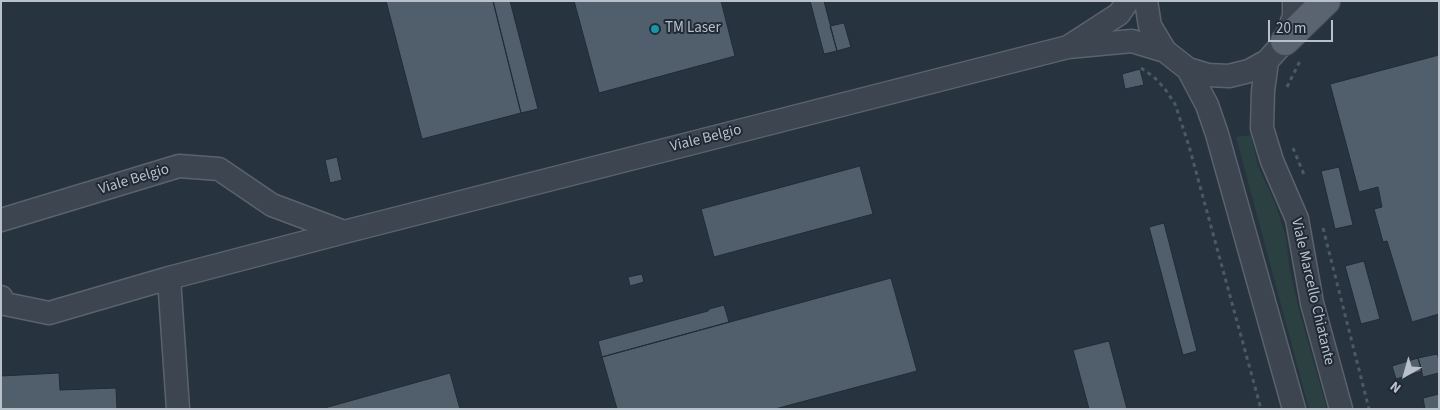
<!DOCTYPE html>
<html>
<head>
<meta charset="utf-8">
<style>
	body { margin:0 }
	#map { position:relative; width:1440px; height:410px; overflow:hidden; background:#283340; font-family:"Source Sans 3",sans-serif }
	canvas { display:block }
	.frame { position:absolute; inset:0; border:2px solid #b9c0ca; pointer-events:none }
	.north { position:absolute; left:1380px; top:350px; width:50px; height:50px; -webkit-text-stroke:4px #202a36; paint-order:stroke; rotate:218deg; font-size:14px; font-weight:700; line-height:20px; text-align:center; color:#b9c0ca }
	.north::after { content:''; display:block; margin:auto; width:18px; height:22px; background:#b9c0ca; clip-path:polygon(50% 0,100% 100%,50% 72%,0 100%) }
	.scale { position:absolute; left:1268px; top:20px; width:65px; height:22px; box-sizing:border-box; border:2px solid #b9c0ca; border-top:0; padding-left:6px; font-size:15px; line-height:18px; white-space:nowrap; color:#b9c0ca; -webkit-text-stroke:4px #202a36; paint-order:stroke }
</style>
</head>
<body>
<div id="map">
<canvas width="1440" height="410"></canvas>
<div class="frame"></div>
<div class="north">N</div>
<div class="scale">20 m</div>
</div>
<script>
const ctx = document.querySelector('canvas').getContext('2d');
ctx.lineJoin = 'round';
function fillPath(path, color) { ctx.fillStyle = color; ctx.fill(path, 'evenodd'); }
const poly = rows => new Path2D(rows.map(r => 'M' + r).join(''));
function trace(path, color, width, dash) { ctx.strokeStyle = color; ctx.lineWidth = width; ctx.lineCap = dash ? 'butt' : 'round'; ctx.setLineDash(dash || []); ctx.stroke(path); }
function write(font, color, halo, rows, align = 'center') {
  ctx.font = font + ' "Source Sans 3",sans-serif'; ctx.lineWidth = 4; ctx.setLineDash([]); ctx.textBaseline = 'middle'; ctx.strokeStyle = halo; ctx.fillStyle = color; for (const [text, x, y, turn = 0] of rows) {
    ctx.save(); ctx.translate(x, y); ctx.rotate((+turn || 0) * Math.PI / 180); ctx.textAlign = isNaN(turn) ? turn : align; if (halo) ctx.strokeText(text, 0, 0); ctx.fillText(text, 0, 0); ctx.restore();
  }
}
const green = poly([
	[1251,135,1258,166,1275,203,1286,237,1289,266,1299,310,1327,409,1309,409,1236,137]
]);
const building = poly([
	[386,1,493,1,521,113,422,139,386,1],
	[493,1,510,1,538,109,521,113,493,1],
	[574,1,721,1,735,56,599,93,574,1],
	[810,1,824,1,837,51,824,54,810,1],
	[844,23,851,47,837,51,830,26,844,23],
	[1439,55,1439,314,1412,322,1387,241,1383,242,1374,209,1382,207,1378,187,1359,192,1330,84,1439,55],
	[1140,69,1144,85,1125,89,1122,74,1140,69],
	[337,157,342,180,330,183,325,160,337,157],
	[860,166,873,214,714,257,701,209,860,166],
	[1339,167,1353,225,1335,229,1321,171,1339,167],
	[1164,223,1197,351,1183,355,1149,227,1164,223],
	[1364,261,1380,319,1361,324,1345,266,1364,261],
	[642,274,644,282,630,286,628,277,642,274],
	[891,278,917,371,775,409,617,409,602,357,891,278],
	[724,305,729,322,602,357,598,341,708,311,709,309,724,305],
	[1109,341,1127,409,1089,409,1073,350,1109,341],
	[1437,354,1439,359,1439,373,1423,377,1418,358,1437,354],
	[1418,358,1422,371,1396,379,1392,366,1418,358],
	[59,373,60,390,116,388,117,409,1,409,1,376,59,373],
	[450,373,460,409,321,409,450,373],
	[1439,394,1439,409,1425,409,1423,398,1439,394]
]);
const path = poly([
	[1141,68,1154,77,1165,89,1175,104,1189,146,1261,409],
	[1287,87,1300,61],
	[1293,148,1305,177],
	[1323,228,1369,409]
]);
const minor = poly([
	[1146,1,1150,26,1165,51,1188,69,1208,75,1229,76,1249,71,1267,61,1285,41,1294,16,1294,1],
	[1068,47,1119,14,1128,1],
	[1267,61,1263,91,1262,128,1272,161,1297,219,1312,303,1341,409],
	[1188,69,1207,105,1217,134,1294,409],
	[1,220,179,166,219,169,272,205,344,232],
	[169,278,178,409],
	[1,297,5,304,49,313,169,278,344,232,1068,47,1132,41,1165,51]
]);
const major = poly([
	[1285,41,1326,1]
]);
const markers = [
	[655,29,5,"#0f9aa8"]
];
const poiNames = [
	["TM Laser",665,29]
];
const streetNames = [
	["Viale Belgio",706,139,-14],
	["Viale Belgio",134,180,-17],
	["Viale Marcello Chiatante",1312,292,77]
];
fillPath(green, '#2a4041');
fillPath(building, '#515e6b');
trace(building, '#222c38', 1);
trace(minor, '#5a636d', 25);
trace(major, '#454e59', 30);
trace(path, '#485d5e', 3, [4, 4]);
trace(minor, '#3c4550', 22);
trace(major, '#5a6470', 28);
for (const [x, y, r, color] of markers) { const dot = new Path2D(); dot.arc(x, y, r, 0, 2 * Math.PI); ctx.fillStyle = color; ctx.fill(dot); trace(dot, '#202a36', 2); }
write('15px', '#b9c0ca', '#202a36', poiNames, 'left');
write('15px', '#b9c0ca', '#202a36', streetNames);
</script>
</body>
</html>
